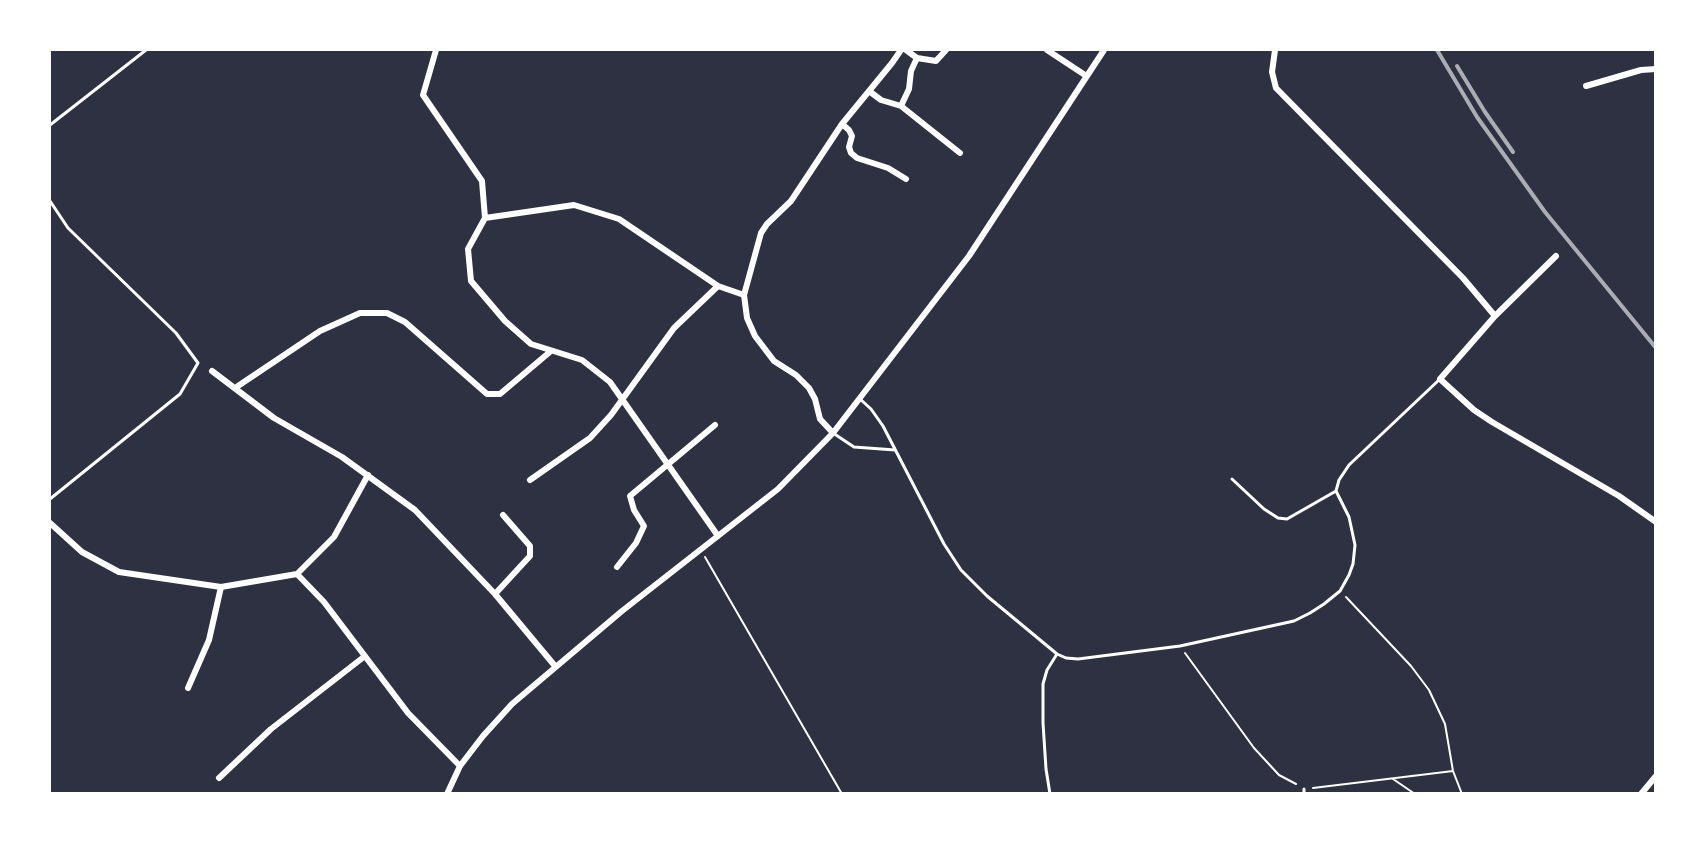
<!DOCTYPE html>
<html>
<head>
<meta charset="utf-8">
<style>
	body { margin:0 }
	#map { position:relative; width:1705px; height:843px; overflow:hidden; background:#2d3142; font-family:"Source Sans 3",sans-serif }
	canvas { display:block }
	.frame { position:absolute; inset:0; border:51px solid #fff; pointer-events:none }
</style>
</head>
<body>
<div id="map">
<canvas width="1705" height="843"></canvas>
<div class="frame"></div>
</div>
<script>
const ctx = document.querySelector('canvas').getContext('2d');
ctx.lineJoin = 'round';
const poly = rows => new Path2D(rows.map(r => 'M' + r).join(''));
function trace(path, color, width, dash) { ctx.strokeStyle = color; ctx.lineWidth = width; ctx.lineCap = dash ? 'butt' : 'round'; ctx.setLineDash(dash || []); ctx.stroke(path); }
const path = poly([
	[705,557,842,794],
	[1346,597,1411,666,1429,690,1445,724,1453,771,1462,794],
	[1185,653,1254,748,1279,775,1296,784],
	[1393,779,1415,794],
	[1313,788,1453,771]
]);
const service = poly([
	[50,125,146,50],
	[50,201,68,228,176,333,198,363,180,394,50,499],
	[860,399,871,409,883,426,944,544,961,570,987,596,1057,654,1066,658,1078,659,1180,646,1294,621,1310,613,1324,604,1340,591,1349,575,1353,564,1355,545,1349,517,1336,491,1339,480,1349,465,1440,379],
	[833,433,854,447,895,450],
	[1232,479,1264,509,1278,518,1287,519,1336,491],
	[1050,794,1046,769,1043,723,1043,684,1047,670,1057,654],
	[1304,794,1304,789]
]);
const minor = poly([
	[436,50,423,95,482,181,485,218,468,249,471,281,505,321,531,344,582,360,610,382,718,536],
	[906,50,917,58,936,61,946,50],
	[1047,50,1085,75],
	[1275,50,1272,72,1276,88,1463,278,1495,316,1440,379,1474,410,1492,422,1619,496,1656,522],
	[1586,86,1641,70,1656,69],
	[869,91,881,100,901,106,960,153],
	[901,106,909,89,911,71,917,58],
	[842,124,849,130,852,136,849,147,851,153,857,158,888,168,906,179],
	[485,218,574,205,619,219,718,286,744,295],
	[1495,316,1556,256],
	[212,371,274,418,342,457,415,510,495,594,555,666],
	[235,388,320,331,360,313,387,313,405,322,487,394,500,394,551,351],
	[833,433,820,419,815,399,809,388,796,375,774,361,755,336,747,318,744,295,761,233,767,224,791,201,842,124,892,63,901,50],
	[530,480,590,438,611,415,674,328,718,286],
	[50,523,82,552,119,572,221,587,297,574,334,537,368,475],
	[617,567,636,543,644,526,634,510,630,496,715,425],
	[297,574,324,602,408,713,460,766],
	[495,594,530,556,530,546,503,515],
	[188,688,209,640,221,587],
	[219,778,271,729,365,656],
	[447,794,460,766,483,736,512,704,622,611,778,489,833,433,969,256,1104,50],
	[1641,794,1656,776]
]);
const rail = poly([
	[1437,50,1477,117,1545,212,1656,348],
	[1457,66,1485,112,1513,152]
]);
trace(path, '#fff', 2);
trace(service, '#fff', 3);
trace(minor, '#fff', 6);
trace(rail, '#abadb3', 4);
</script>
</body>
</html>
